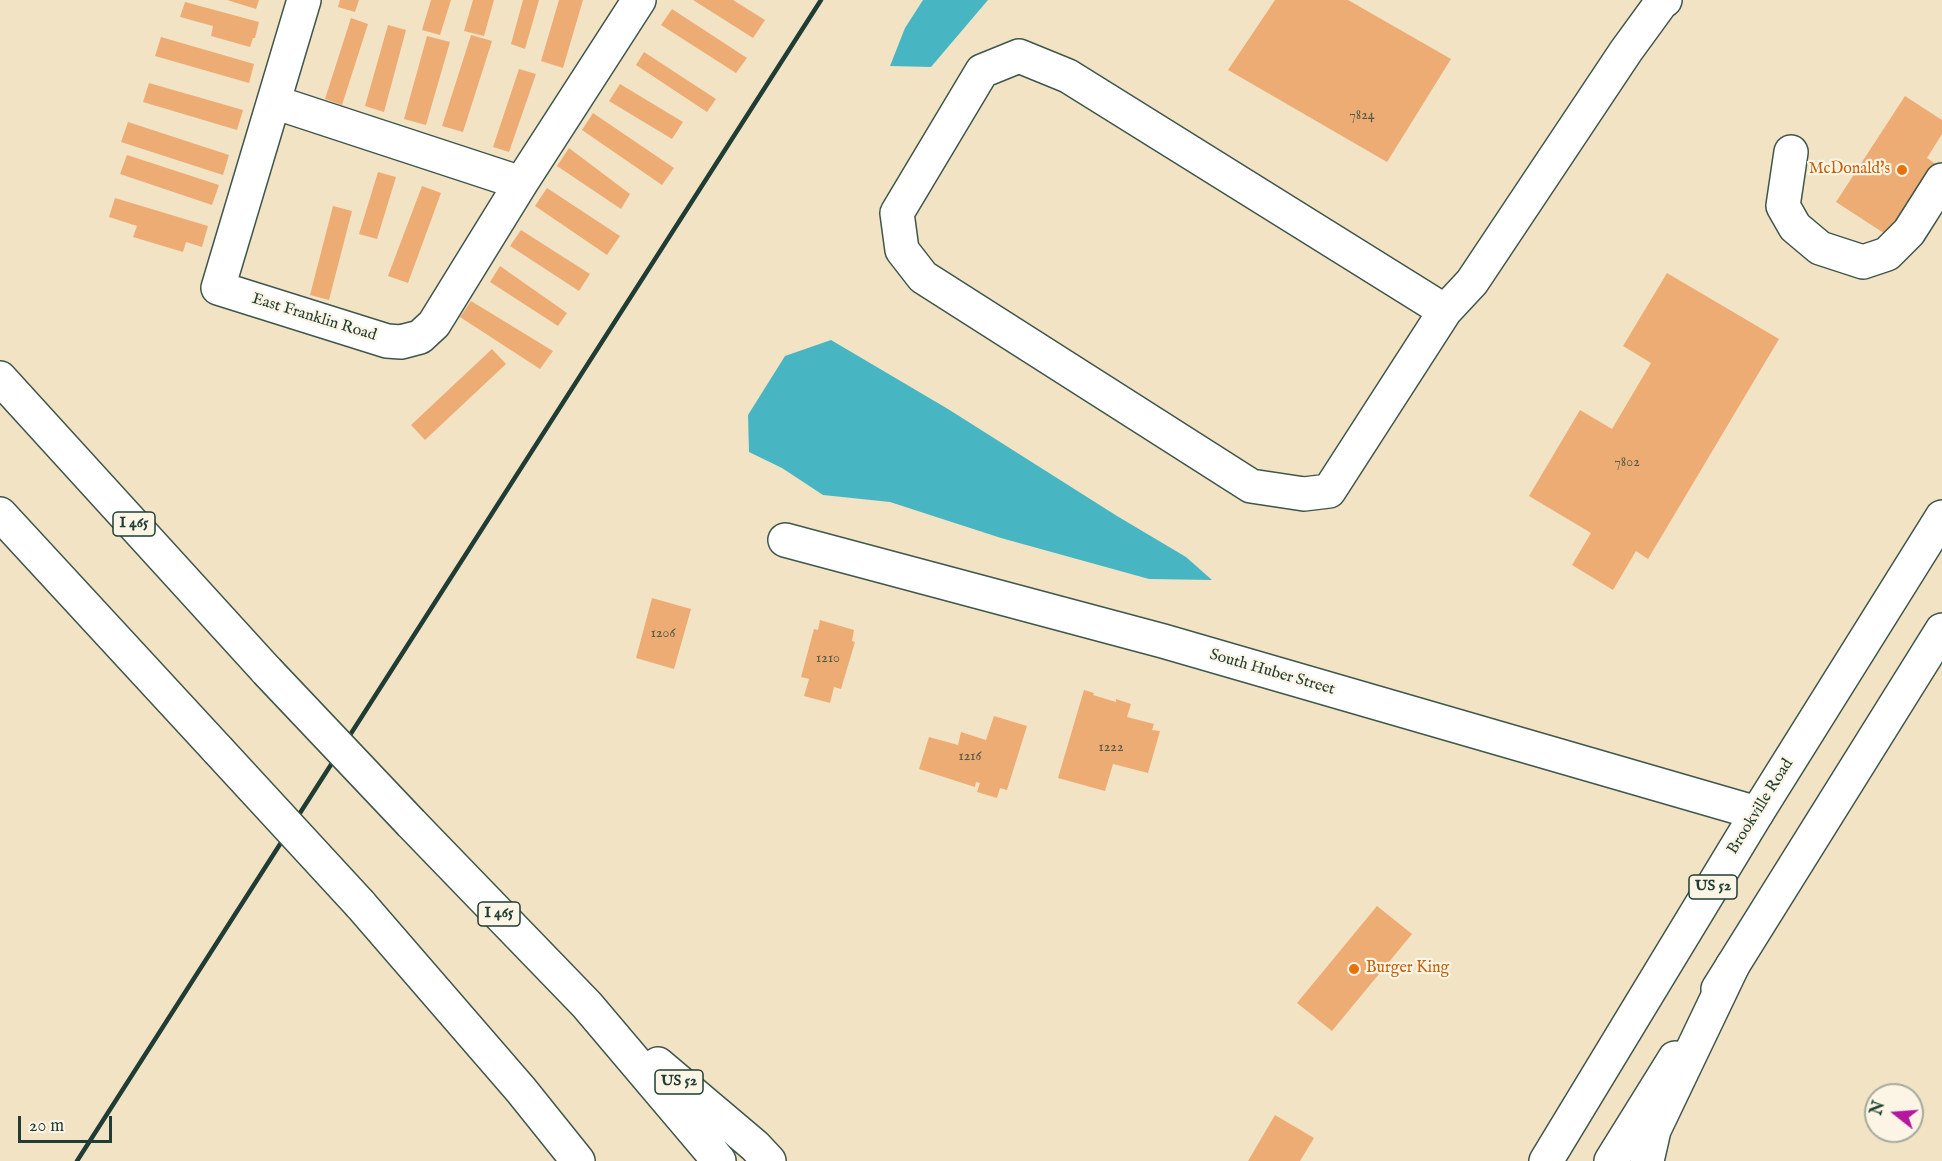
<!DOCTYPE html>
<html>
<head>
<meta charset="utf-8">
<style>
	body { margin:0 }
	#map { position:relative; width:1942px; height:1161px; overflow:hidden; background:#f2e3c5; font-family:"IM FELL English",serif }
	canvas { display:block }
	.north { position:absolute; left:1864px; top:1083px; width:60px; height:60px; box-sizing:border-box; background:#fcf5e5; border:2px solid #a4ab9e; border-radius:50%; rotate:287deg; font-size:16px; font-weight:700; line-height:24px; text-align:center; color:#1f3d34 }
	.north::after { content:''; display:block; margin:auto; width:21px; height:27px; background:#b5179e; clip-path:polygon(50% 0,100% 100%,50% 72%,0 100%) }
	.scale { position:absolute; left:18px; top:1116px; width:94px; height:27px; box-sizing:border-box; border:3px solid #1f3d34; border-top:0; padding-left:8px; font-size:18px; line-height:21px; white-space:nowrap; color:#1f3d34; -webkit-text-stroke:4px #fcf5e5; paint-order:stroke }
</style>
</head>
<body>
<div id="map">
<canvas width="1942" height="1161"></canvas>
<div class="north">N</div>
<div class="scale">20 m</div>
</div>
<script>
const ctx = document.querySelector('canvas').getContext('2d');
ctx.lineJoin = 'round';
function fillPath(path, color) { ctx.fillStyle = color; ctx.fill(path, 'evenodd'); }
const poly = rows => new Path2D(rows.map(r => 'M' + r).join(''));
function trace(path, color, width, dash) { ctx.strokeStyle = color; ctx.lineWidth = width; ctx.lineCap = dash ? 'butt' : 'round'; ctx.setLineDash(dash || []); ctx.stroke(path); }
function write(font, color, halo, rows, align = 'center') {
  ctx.font = font + ' "IM FELL English",serif'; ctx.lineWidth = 4.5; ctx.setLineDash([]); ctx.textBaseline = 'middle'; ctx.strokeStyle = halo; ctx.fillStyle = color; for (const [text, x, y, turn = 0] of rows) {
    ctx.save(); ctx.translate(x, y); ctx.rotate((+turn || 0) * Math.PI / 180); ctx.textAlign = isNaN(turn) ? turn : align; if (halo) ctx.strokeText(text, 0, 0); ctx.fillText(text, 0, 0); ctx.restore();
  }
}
const water = poly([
	[923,0,988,0,931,67,890,66,905,28],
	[831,340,948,409,1117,516,1186,557,1212,580,1149,579,1001,538,890,502,823,495,782,468,749,452,748,415,785,356]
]);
const building = poly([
	[227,0,259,0,256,9],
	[340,0,359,0,355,12,338,7],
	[431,0,451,0,440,35,422,30],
	[473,0,494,0,484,36,464,31],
	[523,0,539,0,525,49,511,44],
	[559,0,583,0,563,68,541,61],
	[693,0,733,0,765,20,753,38],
	[1275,0,1348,0,1451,59,1387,162,1228,70],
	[185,2,259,22,255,38,253,38,250,47,211,36,213,26,180,17],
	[672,9,747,58,736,73,661,25],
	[351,18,368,24,342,105,325,99],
	[388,25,406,30,384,112,365,106],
	[471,35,492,41,463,132,442,126],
	[427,36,450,42,426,125,404,119],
	[161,37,254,64,249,83,155,56],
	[644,52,716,99,707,112,636,65],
	[519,69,536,74,509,152,493,147],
	[149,83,243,110,237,130,143,102],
	[620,84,683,122,672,139,609,101],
	[1905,96,1942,120,1942,134,1927,158,1940,167,1893,239,1836,202],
	[593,113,674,168,662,185,582,130],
	[128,122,229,155,223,175,121,142],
	[569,148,630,194,621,209,557,166],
	[127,155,219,185,212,205,120,174],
	[378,172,396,177,377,239,359,234],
	[422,186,441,193,408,283,388,276],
	[547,188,620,236,607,255,535,206],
	[115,198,208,226,202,247,186,242,183,252,133,237,137,226,109,217],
	[333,206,352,211,329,300,310,295],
	[521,230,590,274,579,291,510,246],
	[500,266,567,313,558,326,490,282],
	[1667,273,1779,339,1648,559,1636,551,1613,590,1572,565,1591,533,1529,496,1580,410,1612,429,1651,363,1623,346],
	[471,301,553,351,540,369,460,317],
	[492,349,506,364,425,440,411,425],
	[652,598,691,609,674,669,636,658],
	[820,620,854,630,852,641,855,642,841,689,834,687,830,703,804,696,809,679,801,677,814,629,818,630],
	[1084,690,1094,693,1093,695,1116,702,1116,699,1131,704,1127,717,1154,724,1152,730,1160,731,1148,773,1113,764,1105,791,1058,778],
	[994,716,1027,726,1007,790,1000,788,997,798,977,792,980,783,976,782,975,787,919,769,929,737,958,745,961,732,986,740],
	[1377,906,1412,934,1332,1031,1297,1003],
	[1275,1115,1314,1138,1300,1161,1248,1161]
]);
const minor = poly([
	[304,0,218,288,387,341,401,342,420,337,434,324,521,183,639,0],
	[274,102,521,183],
	[1791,152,1783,206,1795,227,1820,248,1863,262,1887,254,1909,232,1942,180],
	[1445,311,1068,76,1019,56,982,71,897,213,902,250,923,277,1251,486,1304,494,1329,491,1445,311,1472,282,1626,51,1661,3,1665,0],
	[785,540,1163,641,1757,813]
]);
const major = poly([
	[1718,989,1942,630],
	[1546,1161,1757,813,1942,517],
	[1611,1161,1675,1058]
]);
const highway = poly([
	[0,378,267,671],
	[0,514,218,750],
	[411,823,587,1005,719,1161],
	[360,904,521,1090,578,1161],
	[658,1064,755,1146,769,1161],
	[1647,1161,1654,1130,1733,965]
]);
const rail = poly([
	[77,1161,821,0]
]);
const highwayBridge = poly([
	[267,671,411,823],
	[218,750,360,904]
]);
const markers = [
	[1902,170,6,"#e8710a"],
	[1354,969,6,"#e8710a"]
];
const numberNames = [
	["7824",1362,116],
	["7802",1627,463],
	["1206",663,634],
	["1210",828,659],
	["1222",1111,748],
	["1216",970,757]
];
const shields = [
	[134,524,42],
	[1713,887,48],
	[499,914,42],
	[679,1082,48]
];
const shieldNames = [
	["I 465",134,524],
	["US 52",1713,887],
	["I 465",499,914],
	["US 52",679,1082]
];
const foodNames = [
	["McDonald's",1890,170],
	["Burger King",1366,969,"left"]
];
const streetNames = [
	["East Franklin Road",314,318,17],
	["South Huber Street",1272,673,16],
	["Brookville Road",1761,807,-58]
];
fillPath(water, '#48b6c2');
fillPath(building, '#eeac75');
trace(minor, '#3f564a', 36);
trace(major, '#3f564a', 36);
trace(highway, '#3f564a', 36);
trace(minor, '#fff', 33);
trace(major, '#fff', 33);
trace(highway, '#fff', 33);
trace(rail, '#1f3d34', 4.5);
trace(highwayBridge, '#3f564a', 36, []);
trace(highwayBridge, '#fff', 33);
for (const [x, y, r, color] of markers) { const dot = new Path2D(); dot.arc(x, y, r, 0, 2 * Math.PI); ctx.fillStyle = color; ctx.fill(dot); trace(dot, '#fcf5e5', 2); }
write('14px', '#535944', null, numberNames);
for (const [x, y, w] of shields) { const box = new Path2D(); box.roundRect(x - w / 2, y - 12, w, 24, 4.5); ctx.fillStyle = '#fcf5e5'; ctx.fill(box); trace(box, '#1f3d34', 1.5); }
write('bold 15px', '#1f3d34', null, shieldNames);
write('16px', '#c56008', '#fcf5e5', foodNames, 'right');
write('16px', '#1f3d34', '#fcf5e5', streetNames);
</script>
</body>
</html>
